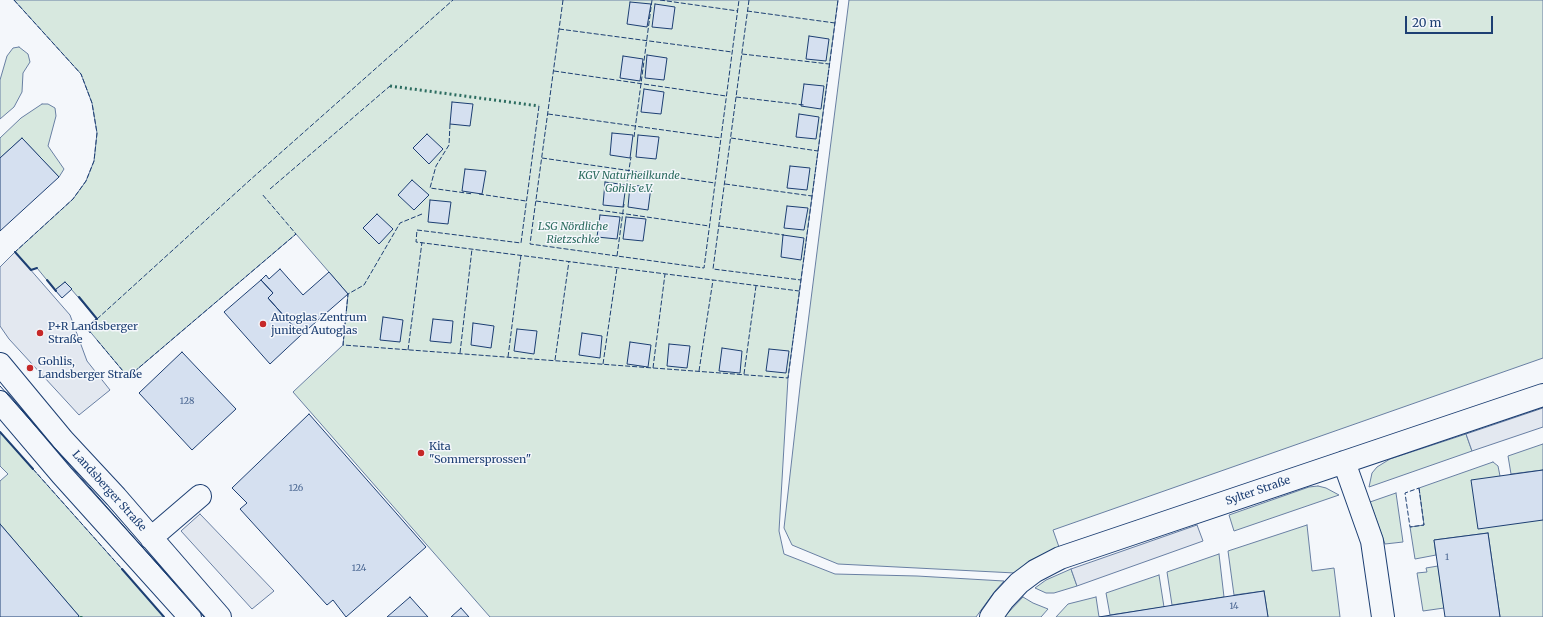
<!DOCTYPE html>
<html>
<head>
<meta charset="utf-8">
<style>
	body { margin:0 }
	#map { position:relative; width:1543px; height:617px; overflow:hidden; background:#f4f7fb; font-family:Merriweather,serif }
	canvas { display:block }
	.scale { position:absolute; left:1405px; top:16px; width:88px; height:18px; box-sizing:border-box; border:2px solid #1d3f73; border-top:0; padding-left:5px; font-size:12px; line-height:14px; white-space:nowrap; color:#1d3f73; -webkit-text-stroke:3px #f4f7fb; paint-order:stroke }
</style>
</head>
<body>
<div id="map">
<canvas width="1543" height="617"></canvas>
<div class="scale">20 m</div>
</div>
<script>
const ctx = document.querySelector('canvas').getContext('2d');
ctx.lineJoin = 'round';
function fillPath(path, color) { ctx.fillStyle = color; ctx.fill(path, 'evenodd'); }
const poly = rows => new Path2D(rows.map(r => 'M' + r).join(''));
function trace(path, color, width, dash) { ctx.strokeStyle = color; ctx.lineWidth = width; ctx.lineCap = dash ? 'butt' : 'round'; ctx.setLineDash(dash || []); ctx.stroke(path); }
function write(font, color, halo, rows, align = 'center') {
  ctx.font = font + ' Merriweather,serif'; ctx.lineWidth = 3; ctx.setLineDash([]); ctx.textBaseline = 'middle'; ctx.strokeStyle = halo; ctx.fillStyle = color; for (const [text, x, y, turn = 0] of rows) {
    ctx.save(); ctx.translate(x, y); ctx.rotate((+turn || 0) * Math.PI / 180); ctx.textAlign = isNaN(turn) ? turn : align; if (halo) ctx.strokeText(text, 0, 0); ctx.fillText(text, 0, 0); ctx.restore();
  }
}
const green = poly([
	[14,0,838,0,788,378,779,531,784,554,835,574,917,576,1004,581,995,591,976,617,490,617,293,392,343,345,348,294,296,234,128,377,87,328,97,319,65,282,55,290,37,268,31,270,15,252,73,199,86,181,94,161,97,133,92,103,81,74,14,0],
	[849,0,1543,0,1543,358,1053,530,1059,547,1029,561,1015,573,838,564,792,545,784,528,801,378,849,0],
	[19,47,28,54,30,62,23,73,22,92,14,107,0,119,0,80,7,56,13,48,19,47],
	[42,104,48,104,55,108,56,116,48,146,64,169,59,177,22,138,0,158,0,138,21,118,42,104],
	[0,432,122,569,164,617,78,617,79,616,0,524,0,481,8,474,0,466,0,432],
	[1466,434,1472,451,1369,487,1372,473,1377,467,1390,459,1466,434],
	[1543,444,1543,470,1511,474,1508,456,1543,444],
	[1493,462,1498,466,1500,476,1543,520,1543,617,1500,617,1488,533,1434,540,1436,555,1415,559,1410,527,1424,525,1419,488,1493,462],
	[1318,486,1326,488,1339,495,1234,531,1229,515,1309,487,1318,486],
	[1396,493,1403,542,1385,544,1370,502,1396,493],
	[1307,525,1312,571,1334,568,1340,617,1268,617,1264,591,1234,595,1228,551,1307,525],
	[1219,554,1224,597,1172,605,1167,572,1219,554],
	[1438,566,1444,608,1423,611,1417,573,1427,572,1426,568,1438,566],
	[1071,569,1077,586,1054,593,1046,593,1035,588,1046,580,1071,569],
	[1159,575,1164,607,1110,615,1106,593,1159,575],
	[1023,597,1033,603,1048,609,1041,617,1004,617,1023,597],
	[1096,597,1099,617,1056,617,1068,604,1096,597]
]);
const parking = poly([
	[15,252,70,315,87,361,110,390,79,415,9,339,0,326,0,267,15,252],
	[1543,408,1543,427,1472,451,1466,434,1543,408],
	[200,514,274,591,252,609,181,531,200,514],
	[1197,525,1203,541,1077,586,1071,569,1197,525]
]);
const building = poly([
	[630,2,651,4,647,27,627,24,630,2],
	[655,4,675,7,672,29,652,27,655,4],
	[809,36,829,39,826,61,806,59,809,36],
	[647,55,667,58,664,80,645,78,647,55],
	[623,56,643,59,640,81,620,78,623,56],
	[804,84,824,86,821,109,801,106,804,84],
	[644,89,664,92,661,114,641,112,644,89],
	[452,102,473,104,470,126,450,124,452,102],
	[799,114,819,117,816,139,796,137,799,114],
	[612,133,633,135,630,158,610,155,612,133],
	[427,134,443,149,429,164,413,148,427,134],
	[638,135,659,137,656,159,636,157,638,135],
	[22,138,59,177,0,231,0,158,22,138],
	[790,166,810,168,807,190,787,188,790,166],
	[465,169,486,171,482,194,462,191,465,169],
	[412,180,429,195,414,210,398,195,412,180],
	[605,182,626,185,623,207,603,205,605,182],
	[630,185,651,187,648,210,628,207,630,185],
	[430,200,451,202,448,224,428,222,430,200],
	[787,206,808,208,804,230,784,228,787,206],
	[377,214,393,229,379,244,363,228,377,214],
	[600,215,620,217,617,239,597,237,600,215],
	[626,217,646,219,643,241,623,239,626,217],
	[783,235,804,238,801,260,781,257,783,235],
	[280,269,303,295,329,272,348,294,301,335,268,298,273,293,261,280,266,275,269,279,280,269],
	[261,280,273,293,268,298,301,335,270,364,224,312,261,280],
	[65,282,72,289,62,298,55,290,65,282],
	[383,317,403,320,400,342,380,340,383,317],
	[433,319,453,321,451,343,430,341,433,319],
	[473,323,494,326,491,348,471,345,473,323],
	[517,329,537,331,534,354,514,351,517,329],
	[582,333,602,336,600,358,579,355,582,333],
	[630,342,651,345,648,367,627,364,630,342],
	[669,344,690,346,687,368,667,366,669,344],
	[722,348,742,351,740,373,719,371,722,348],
	[769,349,789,351,786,373,766,371,769,349],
	[182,352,236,409,192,450,139,393,182,352],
	[309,414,426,547,346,617,333,600,327,605,240,509,247,503,232,488,309,414],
	[1543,470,1543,520,1478,529,1471,480,1543,470],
	[0,524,79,616,78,617,0,617,0,524],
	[1488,533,1500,617,1445,617,1434,540,1488,533],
	[1264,591,1268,617,1099,617,1224,597,1264,591],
	[410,597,428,617,387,617,410,597],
	[461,608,469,617,451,617,461,608]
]);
const minor = poly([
	[0,364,63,440,116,497,220,617],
	[0,402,62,475,190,617],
	[1344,462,1372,541,1383,617],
	[151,538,200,496],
	[991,617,1003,600,1019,583,1035,571,1060,558,1543,395]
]);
const tram = poly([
	[0,386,204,617]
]);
const hedge = poly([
	[390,86,539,106],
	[81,616,81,617]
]);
const fence = poly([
	[14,0,81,74,92,103,97,133,94,161,86,181,73,199,15,252],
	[563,0,530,244,704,268,739,0],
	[660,0,738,11],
	[749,0,713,269,801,280],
	[747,11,835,23],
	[559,29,732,52],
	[742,54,829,64],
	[554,71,726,96],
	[736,97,804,105],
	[539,106,521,243,417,230,416,242,799,291],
	[548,114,721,138],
	[450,124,449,145,436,166,430,188,473,194],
	[634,137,652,0],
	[731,138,818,151],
	[542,158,715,183],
	[725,184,812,196],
	[626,188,631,157],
	[270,189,390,86],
	[479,194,526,201],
	[536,201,709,226],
	[422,214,400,223,364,285,348,294,343,345,788,378,838,0],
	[719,226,784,235],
	[617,256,624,204],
	[97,319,250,180,453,0],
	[97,340,128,377,296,234,262,194],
	[408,350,422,242],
	[460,353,472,249],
	[508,357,521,255],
	[555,360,569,261],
	[603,364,617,268],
	[653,368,665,274],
	[699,371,713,280],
	[744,374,756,286],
	[33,469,122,569],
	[1419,488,1424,525,1410,527,1405,493,1419,488]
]);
const wall = poly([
	[15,252,31,270,37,268],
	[47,280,56,291],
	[79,297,97,319,87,328,90,332],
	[0,432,33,469],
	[122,569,164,617]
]);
const markers = [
	[263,324,4,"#c62828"],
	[40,333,4,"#c62828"],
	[30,368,4,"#c62828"],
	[421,453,4,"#c62828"]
];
const numberNames = [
	["128",187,401],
	["126",296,488],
	["1",1447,557],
	["124",359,568],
	["14",1234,606]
];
const parkNames = [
	["KGV Naturheilkunde",629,176],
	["Gohlis e.V.",629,189],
	["LSG Nördliche",573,227],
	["Rietzschke",573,240]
];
const poiNames = [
	["Autoglas Zentrum",271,318],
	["junited Autoglas",271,331],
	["P+R Landsberger",48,327],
	["Straße",48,340],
	["Gohlis,",38,362],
	["Landsberger Straße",38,375],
	["Kita",429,447],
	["\"Sommersprossen\"",429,460]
];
const streetNames = [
	["Landsberger Straße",109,491,48],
	["Sylter Straße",1258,491,-19]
];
fillPath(green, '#d7e8df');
trace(green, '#687fa3', 1);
fillPath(parking, '#e3e8f0');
trace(parking, '#687fa3', 1);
fillPath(building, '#d5e0f0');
trace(building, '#1d3f73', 1);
trace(minor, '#1d3f73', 24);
trace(minor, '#f4f7fb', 22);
trace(tram, '#1d3f73', 1);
trace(hedge, '#2c6c60', 3, [2, 3]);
trace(fence, '#1d3f73', 1, [5, 2]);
trace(wall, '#1d3f73', 2);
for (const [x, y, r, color] of markers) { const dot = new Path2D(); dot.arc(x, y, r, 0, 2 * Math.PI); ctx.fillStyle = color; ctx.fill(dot); trace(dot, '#f4f7fb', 1.5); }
write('9px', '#4b6792', null, numberNames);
write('italic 11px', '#2c6c60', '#f4f7fb', parkNames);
write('11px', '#1d3f73', '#f4f7fb', poiNames, 'left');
write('11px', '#1d3f73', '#f4f7fb', streetNames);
</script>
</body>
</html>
